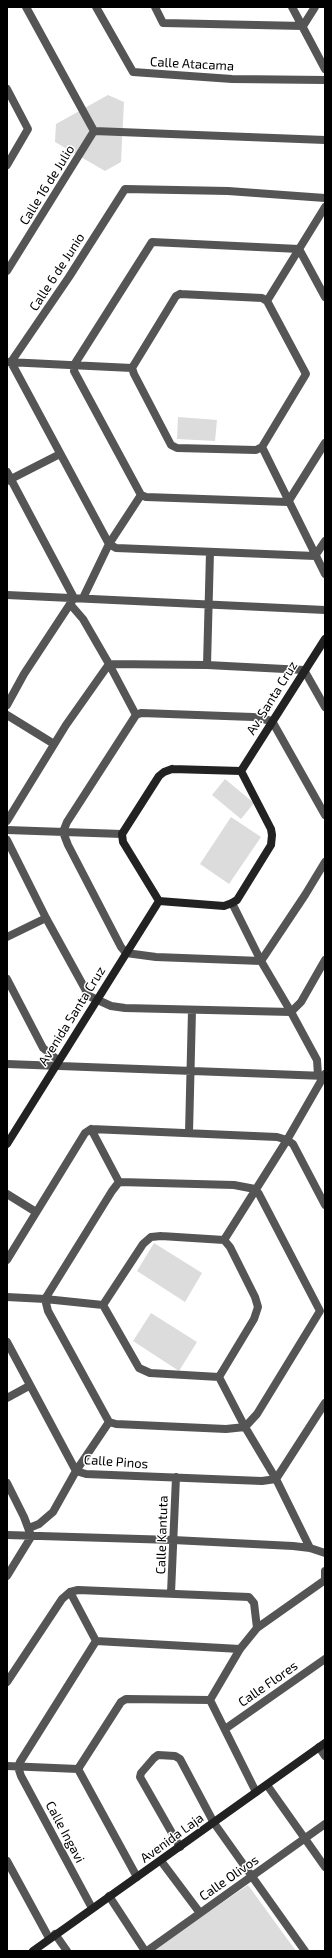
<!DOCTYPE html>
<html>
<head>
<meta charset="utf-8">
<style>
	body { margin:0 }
	#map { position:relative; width:332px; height:1958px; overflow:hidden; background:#fff; font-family:"Exo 2",sans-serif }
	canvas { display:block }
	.frame { position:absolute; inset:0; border:8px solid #000; pointer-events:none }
</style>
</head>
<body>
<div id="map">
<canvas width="332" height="1958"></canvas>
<div class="frame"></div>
</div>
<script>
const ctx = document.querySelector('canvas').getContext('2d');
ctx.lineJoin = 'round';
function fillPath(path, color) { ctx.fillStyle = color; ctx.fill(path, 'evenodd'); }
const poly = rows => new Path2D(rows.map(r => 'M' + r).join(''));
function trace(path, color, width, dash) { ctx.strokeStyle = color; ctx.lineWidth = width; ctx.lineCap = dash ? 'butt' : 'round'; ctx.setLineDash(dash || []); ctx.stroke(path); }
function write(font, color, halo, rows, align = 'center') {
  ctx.font = font + ' "Exo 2",sans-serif'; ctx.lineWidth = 3; ctx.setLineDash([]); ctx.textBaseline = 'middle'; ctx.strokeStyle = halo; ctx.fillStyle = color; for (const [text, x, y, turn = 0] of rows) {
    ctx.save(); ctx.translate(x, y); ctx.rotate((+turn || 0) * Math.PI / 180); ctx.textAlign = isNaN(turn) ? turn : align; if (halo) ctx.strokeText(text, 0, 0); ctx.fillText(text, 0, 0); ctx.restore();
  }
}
const green = poly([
	[108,95,124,102,121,162,105,171,55,142,56,124],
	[178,417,217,420,215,441,177,439],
	[225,779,254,803,241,819,212,795],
	[231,817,261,837,229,884,200,864],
	[154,1243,202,1273,185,1302,137,1271],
	[151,1313,197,1342,179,1371,133,1341],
	[248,1885,296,1951,151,1951]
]);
const street = poly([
	[26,7,94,131],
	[96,7,133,72,232,79,325,80],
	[155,7,163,23,303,26,315,7],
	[292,7,325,69],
	[7,89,28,129,7,165],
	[94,131,325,140],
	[7,271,94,131],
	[180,294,262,298,267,301,306,374,262,447,256,450,177,448,171,445,134,374,132,368,176,296,180,294],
	[325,297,299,249,152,242,74,365,74,371,141,495,146,497,288,502,325,443],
	[267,301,325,207],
	[7,362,132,368],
	[262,447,325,574],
	[7,472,74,598,24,674,7,705],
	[7,481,60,454],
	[109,544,11,362,69,277,125,189,228,191,325,198],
	[109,544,116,548,315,556,325,541],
	[7,595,325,610],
	[83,598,109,544,141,495],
	[70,604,83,619,109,664,136,715],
	[207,665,210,552],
	[7,715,54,744],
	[136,715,67,822,63,832,68,845,121,947,126,953,156,957,261,961],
	[136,715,141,713,253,717,272,721,325,815],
	[7,821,66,725,109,664,207,665,304,670,325,707],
	[7,830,122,834],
	[7,840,46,918,89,996,111,1006,125,1008,291,1012],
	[232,903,261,961,291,1012],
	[7,937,46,918],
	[261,961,305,895,325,862],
	[7,979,43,1048,58,1060],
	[7,1064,325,1076],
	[318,1075,317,1060,291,1012,301,1002,325,960],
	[91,1129,119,1182],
	[189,1133,192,1010],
	[119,1182,234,1185,255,1189,259,1194,320,1311,257,1414,245,1427,226,1429,116,1424,109,1422,48,1311,45,1299,112,1191,119,1182],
	[7,1194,36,1212],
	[161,1236,224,1240,230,1247,255,1297,258,1307,254,1319,219,1377,150,1373,139,1368,103,1305,143,1244,151,1237,161,1236],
	[224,1240,287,1140,325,1074],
	[7,1260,85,1133,91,1129,277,1137,287,1140,293,1144,325,1205],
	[7,1297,45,1299,103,1305],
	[7,1342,76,1471,86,1474,262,1481,276,1479],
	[219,1377,245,1427,276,1479,310,1548],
	[7,1398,29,1386],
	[276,1479,325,1403],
	[7,1483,24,1517,30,1533],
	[29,1528,39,1524,53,1512,76,1471,109,1422],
	[7,1535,173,1540,293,1546,310,1548,325,1553],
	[325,1571,325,1581],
	[7,1576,31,1537],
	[70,1592,96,1641],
	[171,1593,176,1477],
	[7,1682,62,1599,70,1592,78,1590,249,1597,254,1603,257,1628],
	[225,1729,325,1659],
	[319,1747,325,1756],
	[7,1766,78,1769],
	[78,1769,121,1702,126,1699,210,1700],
	[78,1769,137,1877],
	[267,1785,325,1867],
	[256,1792,210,1700,240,1649,257,1628,325,1580],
	[180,1847,140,1777,141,1773,154,1758,158,1755,175,1756,180,1759,214,1823,305,1951],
	[7,1861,49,1938],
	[161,1861,200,1913],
	[109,1896,145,1951],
	[92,1908,21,1776,18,1767,20,1762,96,1641,240,1649],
	[55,1934,67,1951],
	[147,1951,325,1824]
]);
const secondary = poly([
	[172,769,241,771,271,829,272,835,271,845,237,900,232,903,224,906,159,901,123,842,122,834,159,776,164,772,172,769],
	[241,771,325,639],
	[7,1144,159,901],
	[33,1951,325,1743]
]);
const streetNames = [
	["Calle Atacama",192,64,3],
	["Calle 16 de Julio",47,185,-58],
	["Calle 6 de Junio",57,272,-57],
	["Av. Santa Cruz",272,698,-58],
	["Avenida Santa Cruz",72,1016,-58],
	["Calle Pinos",116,1462,4],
	["Calle Kantuta",162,1535,-88],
	["Calle Flores",268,1684,-35],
	["Calle Ingavi",65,1832,62],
	["Avenida Laja",172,1838,-36],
	["Calle Olivos",229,1878,-35]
];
fillPath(green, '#dcdcdc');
trace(street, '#555', 8);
trace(secondary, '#222', 8);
write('13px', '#000', '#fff', streetNames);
</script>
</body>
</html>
